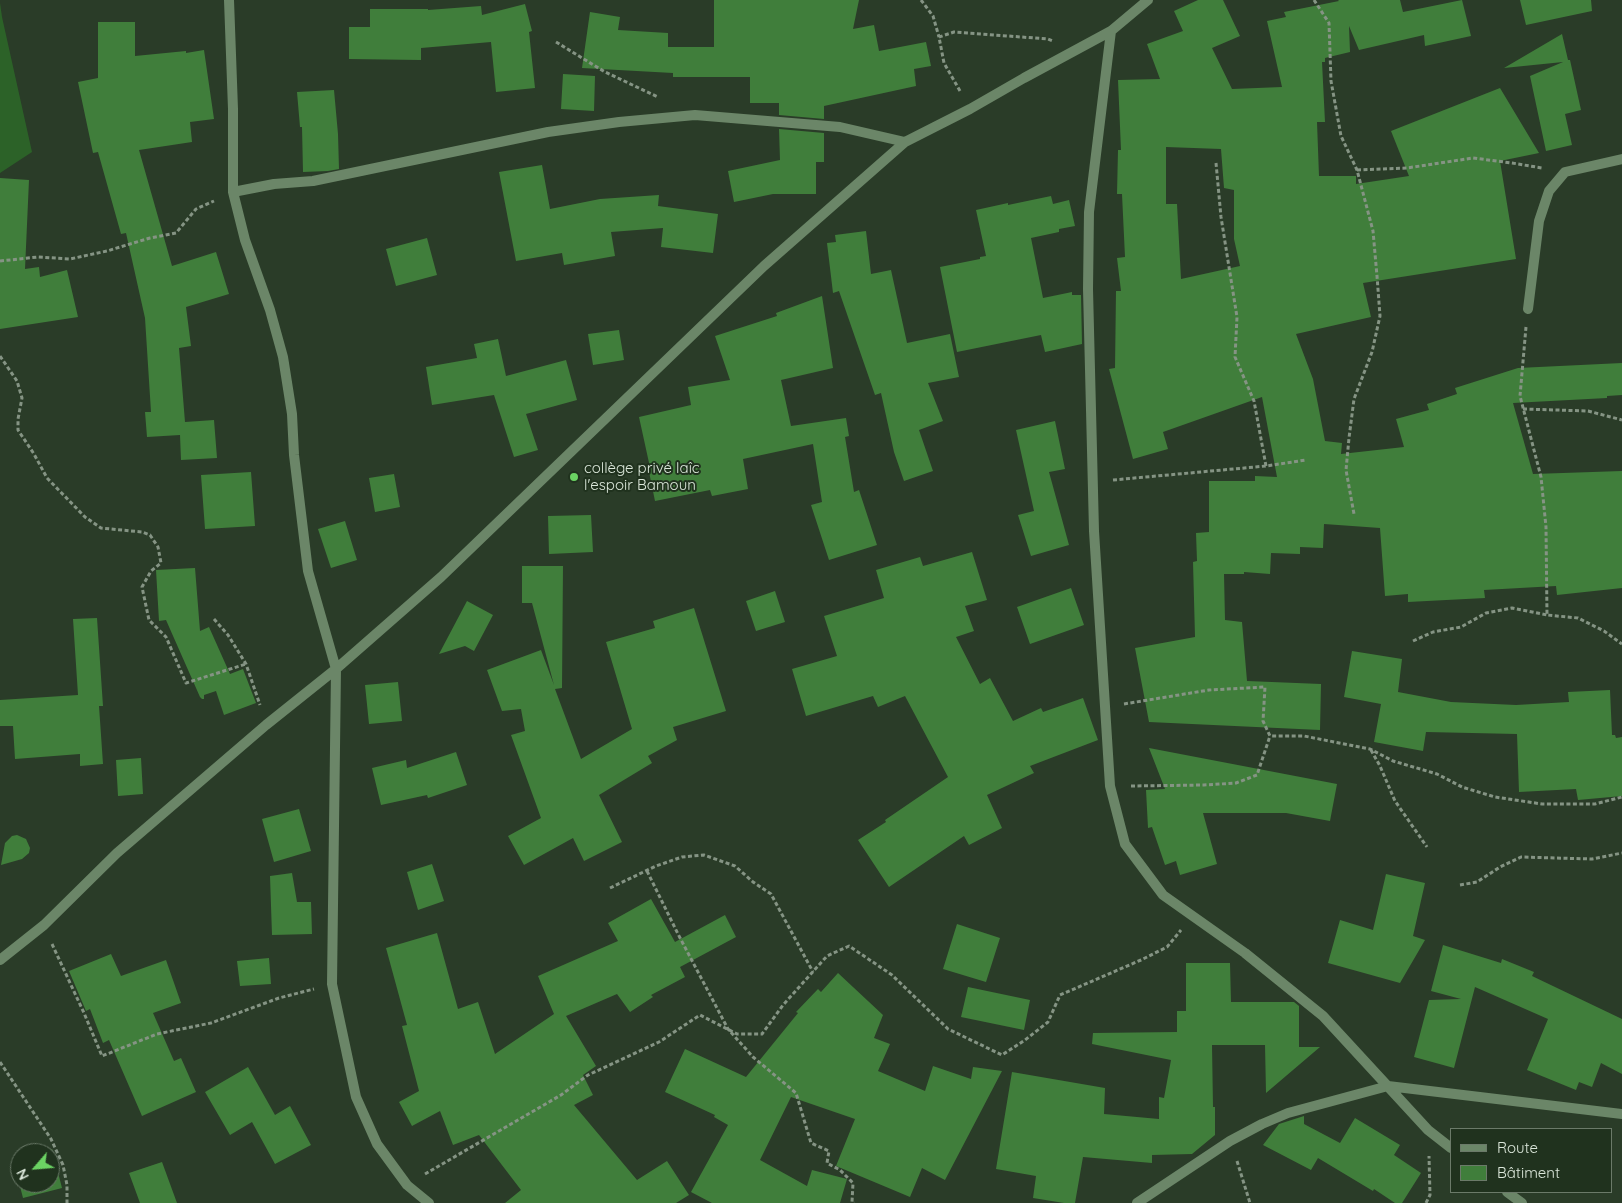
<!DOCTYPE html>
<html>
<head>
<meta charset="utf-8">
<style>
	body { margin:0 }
	#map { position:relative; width:1622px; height:1203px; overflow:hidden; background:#2a3c28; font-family:Quicksand,sans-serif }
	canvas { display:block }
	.legend { position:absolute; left:1450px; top:1128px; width:162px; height:65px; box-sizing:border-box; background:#20321e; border:1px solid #6b7a69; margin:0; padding:6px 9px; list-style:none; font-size:15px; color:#dbe7da }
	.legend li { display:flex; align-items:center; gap:10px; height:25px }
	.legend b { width:25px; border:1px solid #6b7a69 }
	.north { position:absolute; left:10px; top:1143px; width:50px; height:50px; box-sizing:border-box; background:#20321e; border:1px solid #6b7a69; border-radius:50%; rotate:243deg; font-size:14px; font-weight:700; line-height:20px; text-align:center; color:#dbe7da }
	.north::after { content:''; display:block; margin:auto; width:18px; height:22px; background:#6bd363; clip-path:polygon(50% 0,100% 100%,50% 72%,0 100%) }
</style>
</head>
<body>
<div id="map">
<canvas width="1622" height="1203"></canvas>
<ul class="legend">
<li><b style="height:6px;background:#6b8668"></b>Route</li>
<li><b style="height:14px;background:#407e3b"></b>Bâtiment</li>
</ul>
<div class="north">N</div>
</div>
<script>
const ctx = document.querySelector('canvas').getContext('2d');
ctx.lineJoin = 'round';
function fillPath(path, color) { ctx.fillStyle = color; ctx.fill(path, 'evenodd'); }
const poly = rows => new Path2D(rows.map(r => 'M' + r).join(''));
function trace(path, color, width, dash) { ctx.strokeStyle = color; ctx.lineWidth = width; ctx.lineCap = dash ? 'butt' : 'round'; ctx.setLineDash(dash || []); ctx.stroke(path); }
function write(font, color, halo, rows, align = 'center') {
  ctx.font = font + ' Quicksand,sans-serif'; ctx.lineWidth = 4; ctx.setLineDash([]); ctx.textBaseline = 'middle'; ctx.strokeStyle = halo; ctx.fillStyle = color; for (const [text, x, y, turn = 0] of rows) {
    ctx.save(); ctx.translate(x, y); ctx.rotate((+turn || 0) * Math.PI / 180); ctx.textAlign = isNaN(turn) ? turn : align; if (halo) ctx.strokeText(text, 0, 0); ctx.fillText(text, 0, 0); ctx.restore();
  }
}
const green = poly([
	[0,3,2,17,32,152,0,173]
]);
const building = poly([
	[714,0,859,0,853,29,874,25,879,51,926,42,931,66,914,69,916,86,824,106,824,119,779,115,779,103,750,103,750,77,673,77,673,73,582,68,590,12,620,17,618,30,668,33,668,47,714,47],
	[1198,0,1223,0,1240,36,1212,48,1232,89,1282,87,1267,21,1286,17,1284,12,1339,1,1338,0,1400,0,1403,12,1462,0,1471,36,1425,46,1424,35,1359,50,1349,26,1350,52,1325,58,1325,62,1322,62,1325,122,1317,122,1319,176,1356,176,1356,184,1409,176,1391,131,1500,88,1539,153,1500,161,1516,259,1363,283,1371,317,1296,334,1313,379,1325,441,1342,443,1341,454,1404,447,1396,419,1429,410,1427,404,1457,394,1455,388,1518,368,1622,363,1622,395,1607,396,1607,398,1513,403,1533,474,1622,471,1622,588,1557,595,1556,586,1484,590,1485,598,1408,602,1408,594,1385,596,1380,528,1324,524,1323,548,1300,547,1300,554,1271,553,1270,574,1244,572,1244,574,1224,574,1225,620,1242,622,1247,681,1321,684,1320,730,1149,722,1135,648,1195,637,1193,562,1197,561,1196,533,1209,532,1209,481,1255,481,1255,476,1277,477,1262,397,1163,432,1168,449,1133,459,1109,369,1115,368,1116,291,1121,291,1117,258,1125,257,1122,194,1117,194,1118,150,1121,150,1118,80,1160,79,1147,44,1183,31,1174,11],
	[1166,147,1221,149,1224,188,1234,190,1234,239,1240,266,1181,279,1177,204,1166,204],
	[1520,0,1591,0,1592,11,1526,25],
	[525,4,532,31,529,32,535,88,496,92,491,42,421,48,421,60,349,59,349,27,370,27,370,9,428,9,428,10,481,6,482,15],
	[98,22,135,22,135,56,186,51,186,53,204,50,214,119,190,122,192,142,139,150,172,266,216,252,229,294,186,307,191,346,179,348,185,422,214,420,217,458,181,460,180,435,147,437,145,412,151,412,145,318,126,233,121,234,98,152,93,153,78,82,98,78],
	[1562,34,1568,60,1570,60,1581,110,1565,114,1572,145,1546,151,1530,76,1563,62,1504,68],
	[563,74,595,76,594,111,561,109],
	[334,90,338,134,339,169,328,171,303,172,302,127,300,127,297,92],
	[779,129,824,133,824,162,816,162,816,194,773,194,734,202,728,171,780,160],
	[542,165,550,209,600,199,659,195,658,206,718,214,713,253,661,247,663,228,611,232,615,256,564,265,562,253,516,261,499,172],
	[0,178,29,180,25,269,39,267,40,277,67,270,78,317,0,329],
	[1051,196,1053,204,1069,200,1075,226,1059,229,1059,232,1031,238,1043,298,1072,292,1072,295,1081,295,1082,344,1045,352,1041,335,957,352,940,267,980,259,980,257,986,256,976,210,1008,203,1008,205],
	[866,231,871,274,891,270,907,343,950,334,959,377,928,383,943,421,919,430,933,471,904,481,894,452,881,393,875,395,839,291,833,293,827,243,836,242,835,235],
	[427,238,437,275,396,286,386,249],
	[822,296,833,368,781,380,791,426,846,418,849,436,845,437,854,492,859,490,877,545,829,560,811,505,822,502,813,444,743,459,748,489,712,496,710,490,655,501,649,472,651,472,639,417,691,405,688,387,730,380,715,336,777,316,776,313],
	[619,330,624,360,593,365,588,334],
	[498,339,506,376,566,360,577,400,526,414,538,450,514,457,494,395,432,405,426,367,477,358,474,344],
	[1055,421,1065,469,1049,472,1069,545,1031,556,1018,515,1034,511,1016,430],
	[251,472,255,526,205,529,201,475],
	[394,474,400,507,375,512,369,478],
	[591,515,593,552,549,554,548,516],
	[345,521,357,560,331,568,318,529],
	[972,552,987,600,965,606,974,631,956,637,980,684,990,678,1013,721,1041,708,1043,712,1083,698,1098,740,1030,766,1034,773,987,795,1002,828,969,845,964,836,889,887,858,840,886,822,885,820,948,777,905,696,878,707,873,696,806,716,792,669,837,656,824,616,884,598,876,570,920,557,923,566],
	[522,566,563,566,562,688,555,689,581,759,632,729,606,642,655,628,653,621,694,608,726,711,673,727,677,740,648,756,652,763,599,795,622,842,584,861,573,838,524,865,508,836,541,818,511,735,525,731,521,709,502,711,487,670,541,650,554,685,532,603,522,603],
	[195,568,200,631,209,627,230,674,243,669,256,703,224,715,216,691,204,695,204,699,202,699,200,697,166,620,159,621,156,570],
	[1071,588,1084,625,1030,644,1017,607],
	[775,591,785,622,756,631,746,601],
	[467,601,493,615,474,651,465,646,439,654],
	[97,618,103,706,99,706,103,764,80,766,80,754,15,759,13,726,0,726,0,700,78,695,73,619],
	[1352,651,1402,659,1398,692,1451,702,1516,705,1569,702,1568,692,1610,690,1612,735,1615,735,1616,738,1622,737,1622,796,1578,800,1576,789,1519,792,1517,734,1426,732,1423,751,1374,742,1381,704,1344,697],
	[398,682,402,721,369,724,365,685],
	[1149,748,1337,784,1330,821,1286,813,1203,813,1217,864,1180,875,1176,861,1165,865,1152,827,1148,828,1146,790,1165,789],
	[456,752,467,785,428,798,427,795,381,805,372,768,406,760,407,768],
	[141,758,143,794,118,796,116,760],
	[299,809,311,851,274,862,262,819],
	[17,835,26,839,30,848,29,853,22,859,1,865,5,843,12,836],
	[432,864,444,901,418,910,407,872],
	[292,873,297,902,311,902,312,934,272,935,270,876],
	[1386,874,1425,883,1413,936,1425,940,1400,983,1328,963,1340,920,1373,930],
	[651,899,675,942,725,915,736,937,680,967,685,977,651,995,653,997,630,1012,617,994,566,1016,596,1066,583,1075,593,1095,574,1105,637,1180,667,1161,689,1195,676,1203,505,1203,521,1190,479,1135,453,1145,440,1111,412,1126,399,1102,419,1091,402,1026,407,1025,386,948,437,933,458,1009,478,1002,495,1054,554,1014,538,976,618,941,608,923],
	[957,924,1000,938,986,982,943,969],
	[1443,945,1501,963,1502,959,1534,972,1532,976,1622,1019,1622,1074,1601,1063,1592,1087,1579,1082,1576,1090,1527,1070,1548,1019,1475,987,1454,1068,1414,1057,1429,1000,1461,999,1431,991],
	[111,954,121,976,166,960,181,1003,153,1013,174,1061,181,1058,196,1092,142,1116,109,1040,103,1043,90,1009,86,1011,69,971],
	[269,958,271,984,240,986,237,961],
	[1186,963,1230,963,1231,1002,1294,1002,1299,1006,1299,1047,1320,1047,1266,1093,1265,1045,1212,1045,1213,1107,1215,1107,1215,1135,1192,1154,1152,1155,1152,1163,1083,1157,1075,1203,1064,1203,1033,1198,1036,1176,996,1169,1012,1072,1105,1088,1104,1114,1159,1119,1159,1097,1164,1098,1171,1060,1092,1044,1093,1033,1177,1032,1177,1011,1186,1011],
	[838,973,883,1015,874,1038,890,1044,878,1071,925,1091,933,1066,971,1079,973,1067,1002,1071,945,1180,922,1168,910,1197,836,1166,855,1119,791,1097,760,1160,807,1186,812,1170,847,1179,840,1203,712,1203,691,1192,728,1125,714,1117,715,1115,665,1092,685,1049,746,1077,798,1013,796,1012,818,989,821,992],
	[968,987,1030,1000,1024,1030,961,1017],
	[248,1067,275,1115,290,1106,311,1145,275,1164,252,1122,230,1135,205,1092],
	[1304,1116,1304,1124,1340,1143,1355,1118,1400,1145,1394,1155,1421,1173,1402,1203,1395,1203,1374,1189,1373,1191,1318,1158,1311,1170,1263,1145,1279,1124],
	[52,1149,62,1188,23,1198,13,1159,20,1157,20,1183,50,1183,50,1153,38,1153],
	[162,1162,177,1203,140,1203,129,1173]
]);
const path = poly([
	[921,0,933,16,939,37],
	[1314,0,1329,23,1331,81,1341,136,1357,170,1373,231,1377,276,1380,316,1372,352,1354,399,1349,438,1346,470,1354,514],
	[556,42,605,72,658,97],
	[960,91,944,63,939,37,954,32,1048,39,1053,41],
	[1216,163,1221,217,1237,317,1235,357,1254,401,1266,466],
	[1357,170,1407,168,1473,158,1512,163,1542,168],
	[0,261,38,257,70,259,107,251,150,238,176,233,196,209,214,201],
	[1526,327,1520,396,1541,477,1546,527,1547,615,1578,618,1604,631,1622,644],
	[0,356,17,381,22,398,18,419,18,430,34,454,47,478,85,517,101,528,142,532,150,535,158,547,161,563,151,571,142,587,149,620,166,637,186,683,246,664],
	[1523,409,1588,411,1622,420],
	[1113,480,1266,466,1306,460],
	[214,619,228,635,246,664,260,705],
	[1413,641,1433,632,1461,627,1486,613,1512,608,1547,615],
	[1124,704,1209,690,1265,687,1263,721,1270,736,1304,736,1370,749,1393,761,1437,774,1462,787,1495,797,1542,804,1595,804,1622,797],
	[1371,750,1380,766,1395,801,1427,847],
	[1131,786,1204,785,1236,783,1257,775,1270,736],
	[647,871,678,934,728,1029,753,1057,796,1093,811,1143,829,1151,827,1163,840,1170,853,1183,852,1202,854,1203],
	[1460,885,1477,882,1500,867,1521,857,1592,859,1622,853],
	[610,888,656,866,682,857,704,855,735,866,753,882,771,894,813,972],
	[52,944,84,1013,102,1056,157,1034,211,1023,279,998,314,989],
	[0,1062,51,1139,63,1165,67,1185,67,1203],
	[1237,1161,1250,1203],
	[425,1174,561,1095,588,1075,659,1042,700,1015,737,1034,762,1034,783,1005,827,956,849,946,892,975,948,1029,1002,1055,1025,1040,1048,1022,1060,995,1141,960,1167,947,1181,930],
	[1426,1203,1430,1195,1429,1156]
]);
const street = poly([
	[229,0,233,109,233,192,245,240,270,310,283,357,292,414,294,455,308,571,336,669,332,984,356,1097,377,1144,407,1185,429,1203],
	[1111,31,1089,212,1088,289,1094,531,1110,786,1125,844,1163,895,1245,953,1323,1016,1428,1130,1451,1148],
	[233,192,274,184,313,181,548,132,619,122,695,115,840,127,905,142],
	[1528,309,1539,221,1549,191,1565,172,1622,159],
	[0,960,44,925,117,853,266,725,336,669,441,577,764,266,905,142,970,109,1024,78,1111,31,1148,0],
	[1507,1192,1522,1203],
	[1137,1203,1230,1141,1262,1124,1288,1113,1388,1086,1622,1114]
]);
const markers = [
	[574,477,5,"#6bd363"]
];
const poiNames = [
	["collège privé laîc",584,468],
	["l'espoir Bamoun",584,485]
];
fillPath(green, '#2c6228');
fillPath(building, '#407e3b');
trace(path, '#859484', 3, [4, 2.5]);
trace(street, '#6b8668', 10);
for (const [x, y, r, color] of markers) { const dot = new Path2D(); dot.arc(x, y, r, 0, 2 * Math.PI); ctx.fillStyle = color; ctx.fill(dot); trace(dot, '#20321e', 2); }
write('15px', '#dbe7da', '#20321e', poiNames, 'left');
</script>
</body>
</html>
